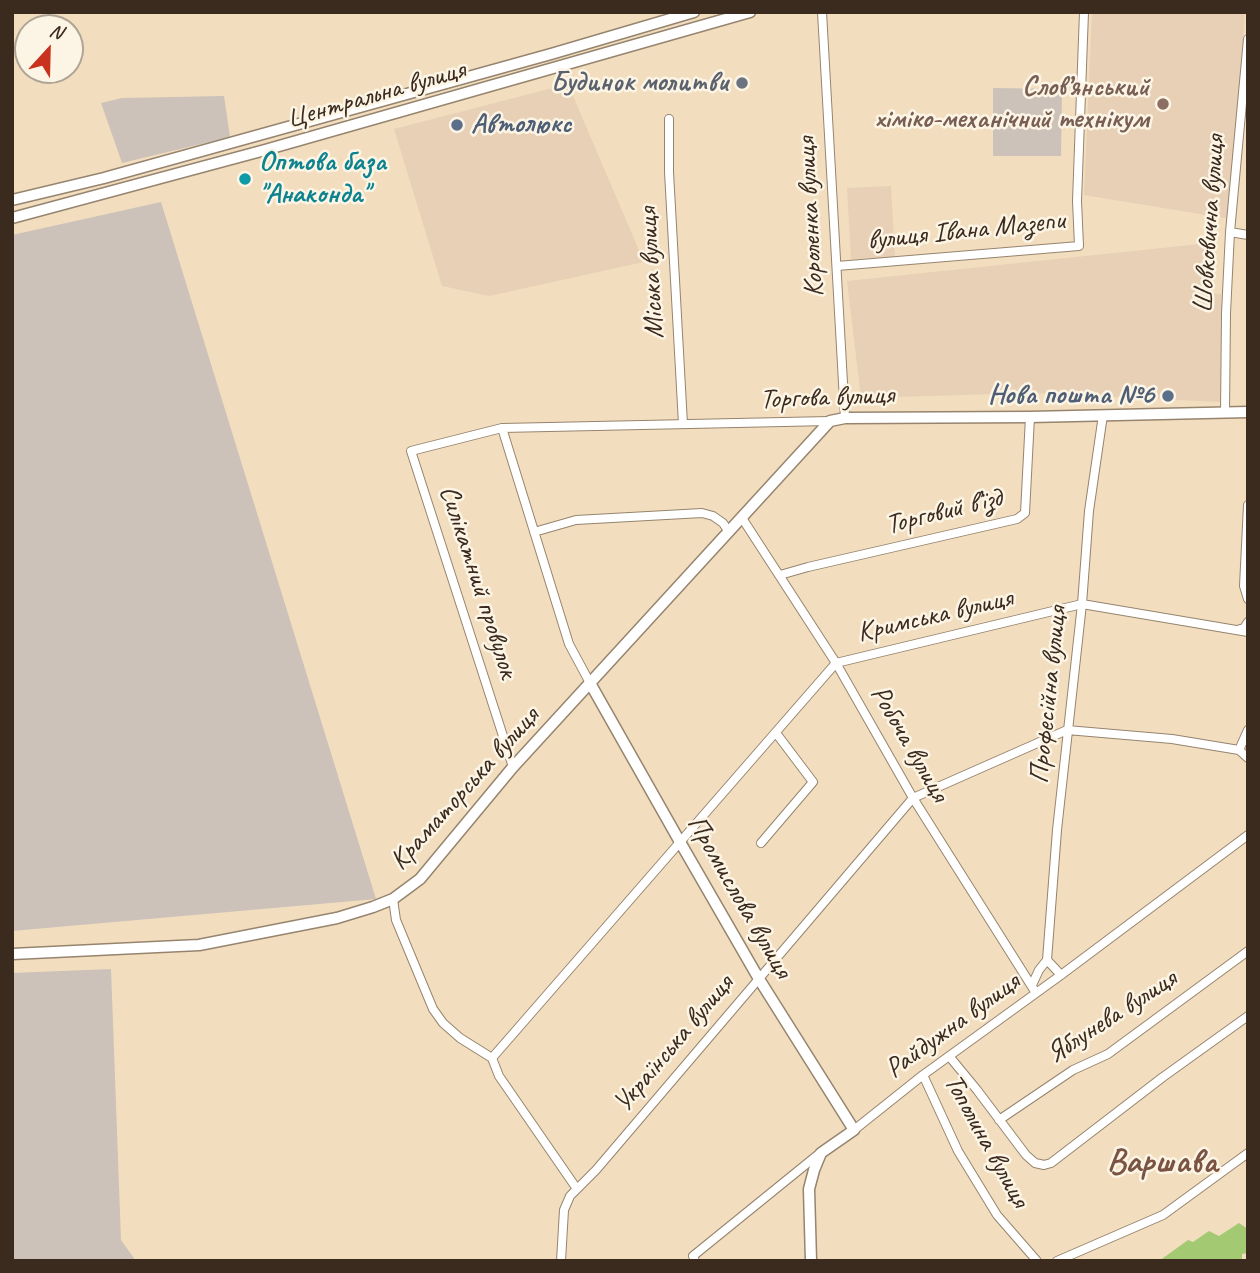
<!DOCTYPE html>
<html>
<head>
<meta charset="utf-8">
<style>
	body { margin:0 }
	#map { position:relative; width:1260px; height:1273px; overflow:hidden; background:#f2debf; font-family:Caveat,sans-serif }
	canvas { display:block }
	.frame { position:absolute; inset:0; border:14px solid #3b2a1e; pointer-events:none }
	.north { position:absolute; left:14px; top:14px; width:70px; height:70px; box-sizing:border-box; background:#fcf5e5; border:2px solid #afa495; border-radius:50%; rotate:22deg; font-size:19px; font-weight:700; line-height:28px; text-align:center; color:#3b2a1e }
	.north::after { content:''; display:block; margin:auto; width:24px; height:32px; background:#c8321e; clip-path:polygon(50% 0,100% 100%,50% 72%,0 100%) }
</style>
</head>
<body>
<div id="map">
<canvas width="1260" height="1273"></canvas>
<div class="frame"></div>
<div class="north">N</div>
</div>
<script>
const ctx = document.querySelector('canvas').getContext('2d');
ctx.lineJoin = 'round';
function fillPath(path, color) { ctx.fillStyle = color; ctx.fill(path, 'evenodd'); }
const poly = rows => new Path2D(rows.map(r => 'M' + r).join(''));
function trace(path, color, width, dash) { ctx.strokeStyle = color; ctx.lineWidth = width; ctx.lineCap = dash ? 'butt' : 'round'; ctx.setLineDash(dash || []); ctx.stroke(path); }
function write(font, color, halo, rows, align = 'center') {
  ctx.font = font + ' Caveat,sans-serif'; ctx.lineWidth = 5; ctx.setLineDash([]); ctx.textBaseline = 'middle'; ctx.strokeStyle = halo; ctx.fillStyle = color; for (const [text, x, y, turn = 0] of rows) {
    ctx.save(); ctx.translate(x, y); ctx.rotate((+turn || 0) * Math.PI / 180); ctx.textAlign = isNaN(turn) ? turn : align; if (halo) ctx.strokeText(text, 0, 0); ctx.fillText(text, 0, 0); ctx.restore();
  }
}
const built = poly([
	[1092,12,1245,12,1230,219,1084,195],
	[568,84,644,262,489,296,442,286,394,129],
	[891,186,895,257,851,259,847,188],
	[1209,243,1207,293,1221,294,1220,402,1031,393,861,398,847,281]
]);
const industrial = poly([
	[993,88,1062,89,1061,156,993,156],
	[224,96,230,137,122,163,101,103,122,98],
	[161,202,376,899,12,931,12,235],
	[111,969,121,1240,136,1261,12,1261,12,973]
]);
const green = poly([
	[1239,1223,1248,1229,1248,1253,1242,1254,1242,1261,1159,1261,1188,1240,1193,1242,1209,1231,1219,1236]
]);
const street = poly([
	[822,12,845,418],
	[669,119,669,172,683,424],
	[1230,232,1248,235],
	[837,266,1079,246,1077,201,1084,12],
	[1225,412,1226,313,1230,232,1248,39],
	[502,428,569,644,590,683],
	[1248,505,1244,586,1248,599],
	[742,518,836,663,913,798,1036,993],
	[534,532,576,520,702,513,713,516,723,523,729,532],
	[780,575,808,567,1017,519,1025,513,1030,417],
	[1237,630,1244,628,1248,622],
	[1239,750,1248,730],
	[513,767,411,451,502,428,830,421],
	[761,843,813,782,776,733],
	[393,899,396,920,433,1009,443,1023,460,1038,492,1058,499,1076,577,1189],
	[1061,975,1047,960,1057,830,1082,604,1089,511,1103,415],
	[1032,985,1039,970,1047,960],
	[949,1056,977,1090,1026,1155,1035,1163,1044,1165,1051,1163,1163,1077,1248,1016],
	[492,1058,836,663,1082,604,1248,632],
	[923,1075,958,1151,997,1215,1037,1261],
	[999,1120,1073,1070,1108,1054,1248,951],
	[854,1130,923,1075,1061,975,1248,835],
	[561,1261,564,1210,570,1196,596,1170,913,798,1067,730,1172,739,1239,750,1248,758],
	[695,1261,693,1256,820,1153],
	[1057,1261,1163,1215,1248,1153]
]);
const secondary = poly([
	[12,200,104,178,551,54,694,12],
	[12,218,265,150,750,12],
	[590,683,680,842,759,979,854,1130,821,1153,814,1170,809,1189,811,1261],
	[12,954,199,945,337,918,373,907,393,899,420,879,513,767,830,421,845,418,1030,417,1248,412]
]);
const markers = [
	[742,83,7,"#6b7280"],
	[1163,104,7,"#8d6e63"],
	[457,125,7,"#5c6f8a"],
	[245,179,7,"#0f9aa8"],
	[1168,396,7,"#5c6f8a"]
];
const worshipNames = [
	["Будинок молитви",728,83]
];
const educationNames = [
	["Слов’янський",1149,88],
	["хіміко-механічний технікум",1149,120]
];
const streetNames = [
	["Центральна вулиця",376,95,-16],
	["Короленка вулиця",811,217,-93],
	["Шовковична вулиця",1210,224,-86],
	["вулиця Івана Мазепи",966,231,-6],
	["Міська вулиця",652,273,-93],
	["Торгова вулиця",827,398,-2],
	["Торговий в’їзд",944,512,-14],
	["Силікатний провулок",478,582,72],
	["Кримська вулиця",935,616,-13],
	["Професійна вулиця",1049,695,-84],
	["Робоча вулиця",909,744,60],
	["Краматорська вулиця",465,789,-48],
	["Промислова вулиця",739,897,60],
	["Яблунева вулиця",1112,1017,-33],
	["Райдужна вулиця",953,1026,-36],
	["Українська вулиця",674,1044,-50],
	["Тополина вулиця",986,1141,61]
];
const serviceNames = [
	["Автолюкс",471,125],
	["Нова пошта №6",1154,396,"right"]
];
const cultureNames = [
	["Оптова база",259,163],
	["\"Анаконда\"",259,195]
];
const districtNames = [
	["Варшава",1162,1163]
];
fillPath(built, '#e7d0b5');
fillPath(industrial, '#ccc2b9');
fillPath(green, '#a4c973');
trace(street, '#96846e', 10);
trace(secondary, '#96846e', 13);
trace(street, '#fff', 8);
trace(secondary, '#fff', 10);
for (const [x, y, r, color] of markers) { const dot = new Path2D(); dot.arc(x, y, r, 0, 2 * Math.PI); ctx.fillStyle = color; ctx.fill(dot); trace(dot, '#fcf5e5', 2.5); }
write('bold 28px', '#5b616d', '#fcf5e5', worshipNames, 'right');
write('bold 28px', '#785e54', '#fcf5e5', educationNames, 'right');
write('28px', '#3b2a1e', '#fcf5e5', streetNames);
write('bold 28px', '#4e5e75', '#fcf5e5', serviceNames, 'left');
write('bold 28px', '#0d838f', '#fcf5e5', cultureNames, 'left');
write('bold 35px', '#7a5342', '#fcf5e5', districtNames);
</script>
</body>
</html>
